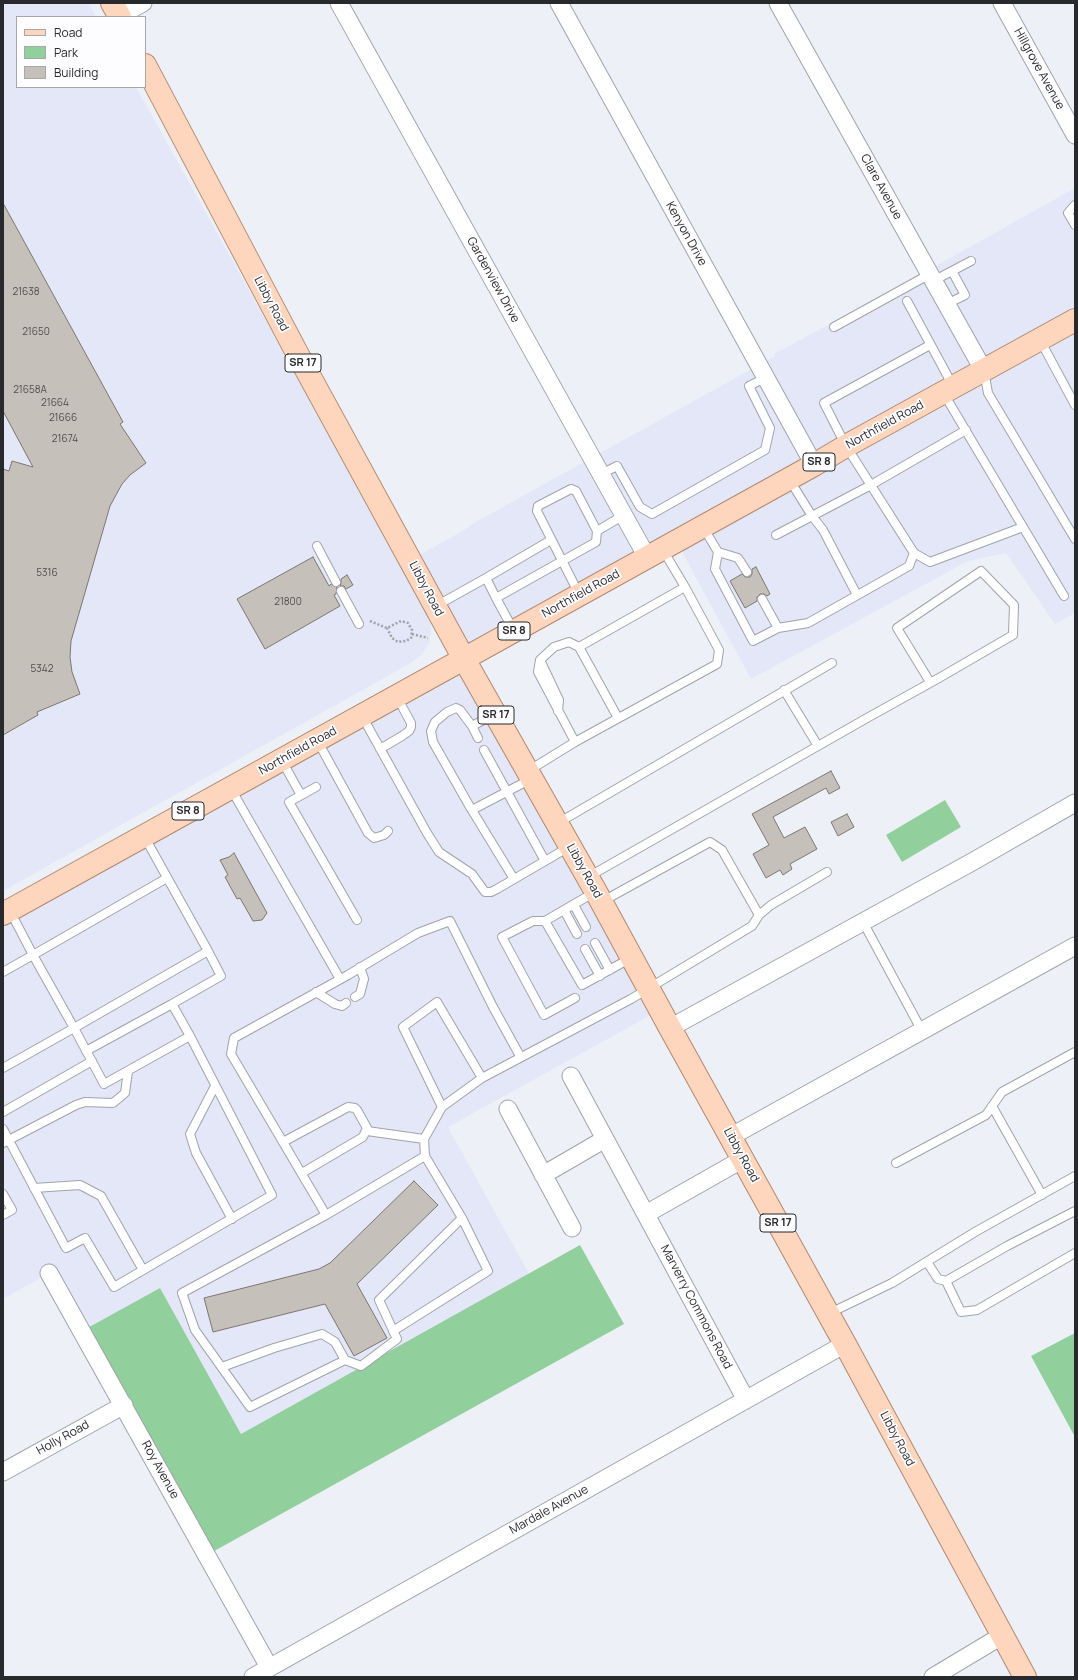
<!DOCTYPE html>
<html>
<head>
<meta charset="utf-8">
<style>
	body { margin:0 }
	#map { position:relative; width:1078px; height:1680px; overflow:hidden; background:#eef0f8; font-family:Manrope,sans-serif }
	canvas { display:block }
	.frame { position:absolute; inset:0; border:4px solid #28292c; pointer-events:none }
	.legend { position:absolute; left:16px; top:16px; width:130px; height:72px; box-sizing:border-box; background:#fdfdff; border:1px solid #a8a8ab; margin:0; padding:5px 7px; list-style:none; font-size:12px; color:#28292c }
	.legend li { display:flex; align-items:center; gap:8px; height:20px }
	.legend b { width:20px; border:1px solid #a8a8ab }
</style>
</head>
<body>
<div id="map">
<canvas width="1078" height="1680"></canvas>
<div class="frame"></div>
<ul class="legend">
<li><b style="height:5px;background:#fdd6bd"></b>Road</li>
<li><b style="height:11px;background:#91cf9c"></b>Park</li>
<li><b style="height:11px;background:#c5c0b9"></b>Building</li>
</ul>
</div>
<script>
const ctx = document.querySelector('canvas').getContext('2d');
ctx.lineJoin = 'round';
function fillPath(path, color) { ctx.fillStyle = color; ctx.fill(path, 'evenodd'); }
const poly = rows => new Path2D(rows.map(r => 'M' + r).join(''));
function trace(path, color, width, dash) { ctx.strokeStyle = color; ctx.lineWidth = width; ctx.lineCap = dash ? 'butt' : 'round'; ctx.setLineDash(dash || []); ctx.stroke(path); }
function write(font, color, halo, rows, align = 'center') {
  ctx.font = font + ' Manrope,sans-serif'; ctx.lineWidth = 3.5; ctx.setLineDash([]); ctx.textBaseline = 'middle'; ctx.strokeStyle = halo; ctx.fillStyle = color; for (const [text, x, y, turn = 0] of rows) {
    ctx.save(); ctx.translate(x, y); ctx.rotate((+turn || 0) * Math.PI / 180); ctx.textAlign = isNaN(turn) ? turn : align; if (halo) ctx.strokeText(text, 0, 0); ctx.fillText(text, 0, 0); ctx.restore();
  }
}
const built = poly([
	[3,3,89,3,96,17,17,17,17,87,136,87,422,602,430,621,431,631,429,644,420,656,409,664,3,891],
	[1075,188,1075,613,1055,624,1006,553,968,561,751,679,676,541,464,659,660,1010,448,1127,529,1274,241,1434,160,1288,82,1331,49,1273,3,1299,3,914,463,659,410,560,466,529,474,523,775,356,774,354,886,294]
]);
const green = poly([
	[945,800,961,827,902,862,886,835],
	[580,1245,624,1324,207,1555,82,1331,160,1288,241,1434],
	[1075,1333,1075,1437,1031,1356]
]);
const building = poly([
	[3,203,123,422,120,424,146,463,130,475,122,484,110,506,71,641,70,657,72,672,80,694,37,712,38,715,3,735,3,469,9,471,12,461,33,467,3,411,3,203],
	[313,557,329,586,331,584,337,587,336,594,334,595,340,606,265,649,237,599,313,557],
	[756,567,770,594,767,596,764,594,760,594,757,597,757,601,745,608,730,581,742,574,745,577,750,577,752,574,752,569,756,567],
	[347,575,353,585,346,589,344,586,340,586,341,583,341,579,347,575],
	[831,771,840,788,829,794,826,788,773,817,784,838,805,827,817,849,790,864,792,869,783,875,780,870,766,878,753,854,769,845,752,814,831,771],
	[847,814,854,827,838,836,831,822,847,814],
	[234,853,267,913,262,920,253,921,240,898,237,899,225,877,228,875,220,860,229,857,234,853],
	[414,1181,438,1205,357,1284,387,1338,354,1356,325,1304,213,1332,204,1298,319,1269,330,1263,414,1181]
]);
const path = poly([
	[370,621,387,628,401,621,408,623,412,630,411,638,406,641,398,642,392,638,387,628],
	[412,634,428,638]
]);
const service = poly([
	[1075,205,1068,213,1075,225],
	[933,281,971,261],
	[907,301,953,386],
	[947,304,965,295,952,271],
	[834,327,930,274],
	[1040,340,1075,405],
	[930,345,824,403,846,446,914,553,930,562,1023,527],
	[984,371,988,393,1075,539],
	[944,394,1064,596],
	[601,474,617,466,640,507,652,514,765,450,770,428,749,386,765,378],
	[789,479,812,516,823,530,857,595],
	[703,527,718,552],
	[776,535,871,485,966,430],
	[551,540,486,578,496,598,596,542,597,531,624,515],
	[317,546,336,582],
	[747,572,738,558,718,552,715,569,753,641,778,628,762,599],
	[341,591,359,624],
	[579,594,537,511,538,506,571,489,576,491,597,531],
	[496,598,514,631],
	[436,606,486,578],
	[778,628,808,623,909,566,914,553],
	[579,647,685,587,663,550],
	[540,660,559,700,558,711],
	[784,690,818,746],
	[362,716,427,833,439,852,472,874,485,892,491,892,497,889,569,847],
	[472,726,460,710,456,708,447,712,435,722,431,731,433,742,470,807,514,879],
	[478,738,472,726,495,714],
	[317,740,368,833,374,838,384,835,388,831],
	[575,742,538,672,540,660,554,647,569,642,579,647,618,718],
	[380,749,402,736,409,731,411,727,411,723,397,697],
	[484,750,545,861],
	[282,761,301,795],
	[528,771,575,742,717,664,719,650,685,587],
	[316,787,289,802,357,920],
	[231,789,340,979],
	[472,810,531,779],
	[558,823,832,663],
	[144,836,208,951,74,1028,33,955,167,878],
	[588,877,660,836,867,718,939,678,1013,635,1014,605,981,571,897,628,930,682],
	[595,892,545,921,582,985,631,958],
	[574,905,586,927],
	[564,910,577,934],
	[759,915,771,905,827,872],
	[545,921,533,921,502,937,544,1015,575,998],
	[863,922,922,1031],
	[595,943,610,970],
	[585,949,600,976],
	[3,972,33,955,10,911],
	[316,992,335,1004,342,1006,346,1003],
	[355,997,360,994,364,979,360,967],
	[190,1036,172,1004,221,976,208,951],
	[86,1051,172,1004],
	[3,1068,74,1028,104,1084,190,1036,272,1195,114,1287,85,1238,66,1248,3,1129],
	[215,1086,190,1134,196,1153,232,1219],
	[992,1106,1042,1195],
	[442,1107,403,1027,437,1002,482,1078],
	[3,1112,92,1061],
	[367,1131,424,1139],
	[283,1142,348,1107,355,1108,357,1110,367,1128,363,1137,302,1173],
	[3,1143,76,1105,85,1102,113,1103,125,1093,128,1071],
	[425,1156,424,1139,442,1107,482,1078,631,999,752,926,759,915,722,850,710,842,603,901],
	[896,1163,986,1115,1002,1092,1075,1052],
	[34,1188,80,1185,101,1196,143,1270],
	[3,1194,12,1210,3,1215],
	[326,1215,425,1156,462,1218,379,1300,397,1339,361,1366,345,1360,250,1407,195,1330,182,1293,326,1215,231,1054,234,1038,348,975,418,933,450,921,493,1007,520,1056],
	[927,1262,938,1279,946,1281,1007,1246,1075,1211],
	[946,1281,961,1312,977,1310,1075,1253],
	[830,1313,892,1283,975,1232,1075,1176],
	[393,1331,488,1271,462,1218],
	[222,1367,274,1348,322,1334,335,1342,345,1360]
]);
const minor = poly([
	[339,3,647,557],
	[559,3,814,465],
	[778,3,984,371],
	[1002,3,1075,135],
	[119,16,143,3],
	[670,1028,972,862,1075,803],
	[571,1076,746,1400],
	[508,1109,572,1228],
	[730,1137,1075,946],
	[543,1175,605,1139],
	[646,1214,743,1159],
	[49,1273,269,1667],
	[3,1472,124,1405],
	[253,1677,845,1344],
	[933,1677,1003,1635]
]);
const primary = poly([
	[112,3,120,17],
	[145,65,297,353,464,659,596,892,670,1028,845,1344,1025,1677],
	[3,914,814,465,846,446,1075,320]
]);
const numberNames = [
	["21638",26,292],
	["21650",36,332],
	["21658A",30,390],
	["21664",55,403],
	["21666",63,418],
	["21674",65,439],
	["5316",47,573],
	["21800",288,602],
	["5342",42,669]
];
const shields = [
	[303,363,36],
	[819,462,32],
	[514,631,32],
	[496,715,36],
	[188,811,32],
	[778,1223,36]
];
const shieldNames = [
	["SR 17",303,363],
	["SR 8",819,462],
	["SR 8",514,631],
	["SR 17",496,715],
	["SR 8",188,811],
	["SR 17",778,1223]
];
const streetNames = [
	["Hillgrove Avenue",1039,69,61],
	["Clare Avenue",881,187,61],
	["Kenyon Drive",686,234,61],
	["Gardenview Drive",493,280,61],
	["Libby Road",271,304,62],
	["Northfield Road",885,425,-29],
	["Libby Road",426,589,62],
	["Northfield Road",581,594,-29],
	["Northfield Road",298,751,-29],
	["Libby Road",584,871,61],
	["Libby Road",741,1155,61],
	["Marverry Commons Road",696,1307,62],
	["Holly Road",63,1438,-29],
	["Libby Road",897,1439,62],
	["Roy Avenue",160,1470,61],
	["Mardale Avenue",549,1510,-29]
];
fillPath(built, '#e3e7f7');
fillPath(green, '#91cf9c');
fillPath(building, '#c5c0b9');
trace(building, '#7c7771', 1);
trace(service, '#a0a3aa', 10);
trace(minor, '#a0a3aa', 19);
trace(primary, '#b2886e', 24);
trace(path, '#a0a1a7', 2.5, [2, 2]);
trace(service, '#fff', 8);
trace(minor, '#fff', 17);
trace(primary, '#fdd6bd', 22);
write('10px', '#4f4f4f', null, numberNames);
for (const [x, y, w] of shields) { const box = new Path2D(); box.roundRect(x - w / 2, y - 9, w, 18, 3); ctx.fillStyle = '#fdfdff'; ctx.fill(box); trace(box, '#28292c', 1); }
write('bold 11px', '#28292c', null, shieldNames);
write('12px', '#28292c', '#fdfdff', streetNames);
</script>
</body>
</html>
